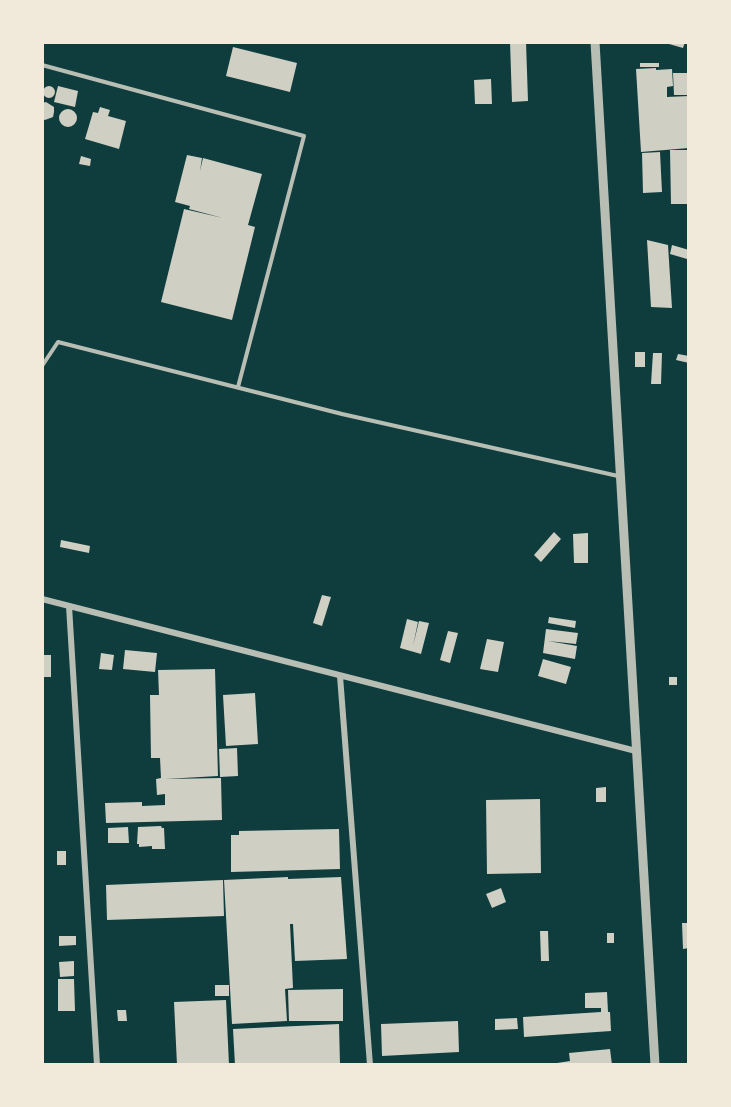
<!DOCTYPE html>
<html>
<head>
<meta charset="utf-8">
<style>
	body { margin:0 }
	#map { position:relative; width:731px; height:1107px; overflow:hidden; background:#0f3d3e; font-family:Commissioner,sans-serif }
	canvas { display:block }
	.frame { position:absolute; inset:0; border:44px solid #f1e9da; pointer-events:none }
</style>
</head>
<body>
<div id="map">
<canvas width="731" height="1107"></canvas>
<div class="frame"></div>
</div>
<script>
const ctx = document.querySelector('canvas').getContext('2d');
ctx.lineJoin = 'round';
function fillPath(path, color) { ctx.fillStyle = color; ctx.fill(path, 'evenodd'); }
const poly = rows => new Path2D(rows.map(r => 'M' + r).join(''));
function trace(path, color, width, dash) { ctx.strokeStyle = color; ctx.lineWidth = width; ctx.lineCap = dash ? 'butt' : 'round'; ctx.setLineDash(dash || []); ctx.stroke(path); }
const building = poly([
	[510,42,526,42,528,101,512,102],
	[662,42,685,42,683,48],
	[233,47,297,63,290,92,226,76],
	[640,63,659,63,659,67,640,67],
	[656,68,656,70,672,69,673,86,667,87,667,97,689,96,689,148,641,152,636,69],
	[673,73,689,73,689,95,674,95],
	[491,79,492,104,475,104,474,80],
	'43 92a6 6 0 1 1 12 0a6 6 0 1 1-12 0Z',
	[58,86,78,91,75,107,54,102],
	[46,102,54,107,54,112,53,117,45,120,42,119,42,103],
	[100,107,110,110,108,116,126,121,119,149,85,139,93,112,98,113],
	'59 118a9 9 0 1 1 18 0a9 9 0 1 1-18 0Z',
	[670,150,689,150,689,204,671,204],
	[660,152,662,192,643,193,642,153],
	[187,155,202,158,200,171,203,158,262,174,248,225,255,227,232,320,161,302,184,209,223,218,189,209,190,206,175,202],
	[81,156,91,159,90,166,79,164],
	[647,240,668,245,672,308,651,307],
	[672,245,689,250,687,259,670,254],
	[635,352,645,352,645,367,635,367],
	[653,353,662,353,661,384,651,384],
	[678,354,689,356,689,363,676,360],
	[554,532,561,539,541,562,534,555],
	[588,533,588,563,574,563,573,534],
	[61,540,90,546,89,553,60,547],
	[322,595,331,597,322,626,313,623],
	[549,617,576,621,575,628,548,623],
	[407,619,418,622,413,646,419,621,429,623,421,654,400,648],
	[546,629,578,633,576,644,548,641,577,646,575,659,543,653],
	[448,631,458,633,450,663,440,660],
	[487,639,504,642,498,672,480,669],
	[125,650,157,653,155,672,123,669],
	[101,653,114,655,112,670,99,669],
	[42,655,51,655,51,677,42,677],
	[543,659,571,667,566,684,538,676],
	[215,669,218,776,165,779,221,778,222,820,106,823,105,803,142,802,142,806,165,805,165,794,157,795,156,779,161,778,160,758,151,758,150,695,159,695,158,670],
	[669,677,677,677,677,685,669,685],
	[255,693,258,744,226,746,223,695],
	[237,748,238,776,220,777,219,749],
	[606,787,606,802,596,802,596,788],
	[540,799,541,873,487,874,486,800],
	[161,826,162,828,164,828,165,849,152,849,152,846,139,847,139,844,137,844,138,827],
	[128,827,129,843,108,843,108,828],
	[339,829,340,869,231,872,231,835,239,835,239,831],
	[57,851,66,851,66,865,57,865],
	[288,877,288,879,341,877,347,959,295,961,293,924,290,924,293,988,285,989,287,1021,232,1024,224,880],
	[223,880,224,916,107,920,106,885],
	[501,888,506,902,492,908,486,894],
	[682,923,689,923,689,948,683,949],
	[540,931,548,931,549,961,541,961],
	[607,933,614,933,614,943,607,943],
	[59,936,76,936,76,945,59,946],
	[74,961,74,976,60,977,59,962],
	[58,979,74,979,75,1011,58,1011],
	[215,985,229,985,229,996,215,996],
	[343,989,343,1021,289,1021,288,990],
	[607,992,608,1012,610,1012,611,1031,524,1037,523,1017,601,1012,601,1008,585,1008,585,993],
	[226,1000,229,1065,177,1065,174,1002],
	[117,1010,126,1010,127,1021,118,1021],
	[517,1018,518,1029,495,1030,495,1019],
	[458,1021,459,1052,382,1056,381,1024],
	[339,1024,340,1065,235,1065,233,1029],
	[610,1049,612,1065,557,1065,557,1063,570,1061,569,1053]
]);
const service = poly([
	[42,65,304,136,238,387],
	[42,366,58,342,342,414,618,476]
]);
const minor = poly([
	[42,599,636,751],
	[69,606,97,1065],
	[340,676,370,1065]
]);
const tertiary = poly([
	[595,42,655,1065]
]);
fillPath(building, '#cfcfc3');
trace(service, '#b8beb3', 4);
trace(minor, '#b8beb3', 6);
trace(tertiary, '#b8beb3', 9);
</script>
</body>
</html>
